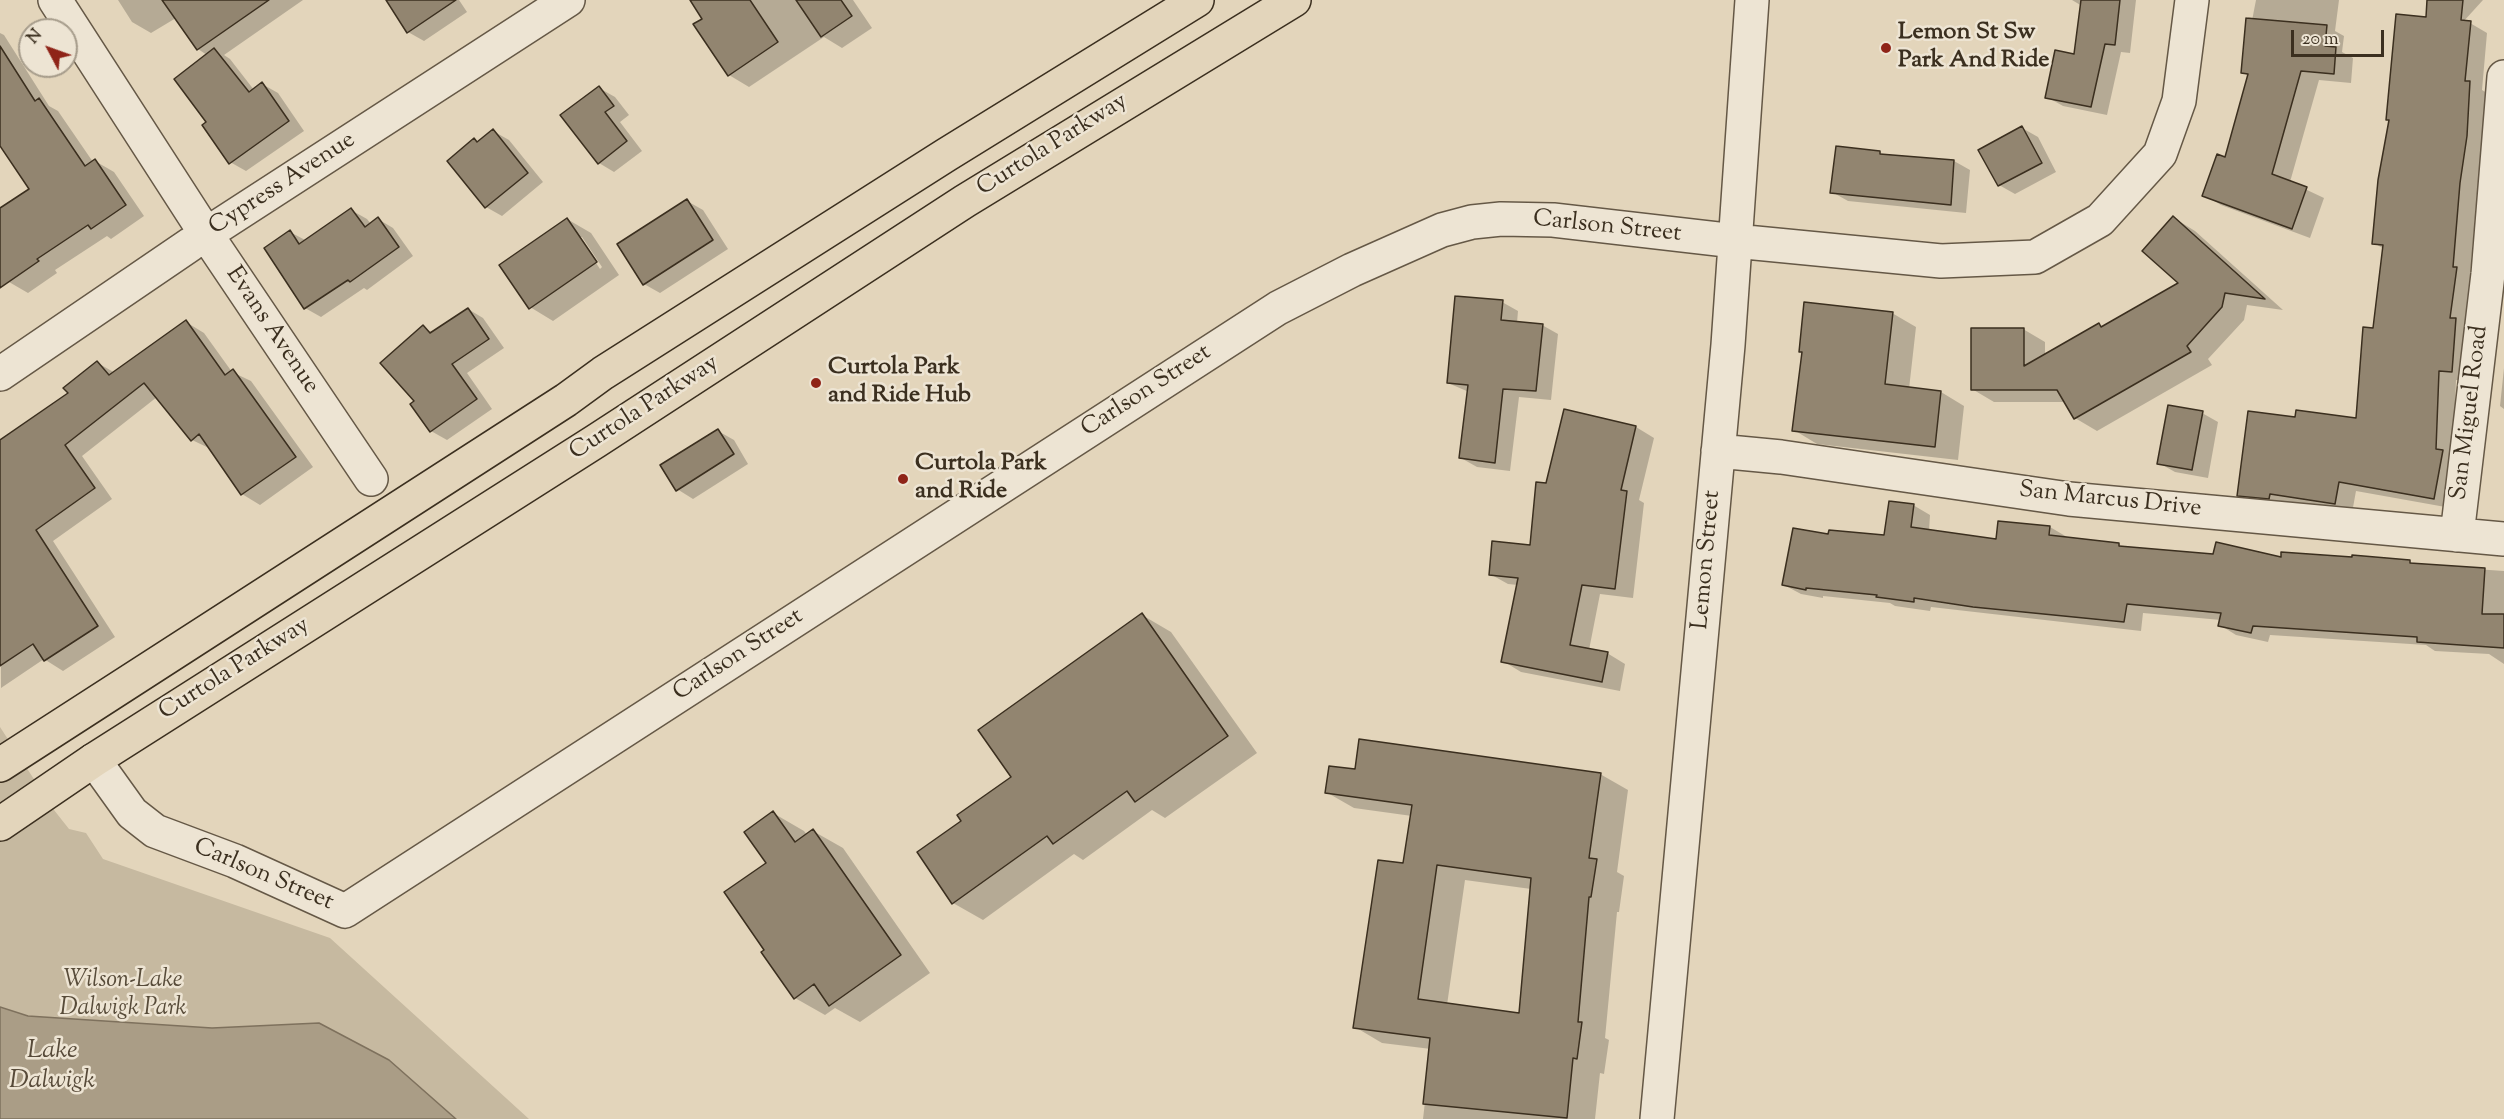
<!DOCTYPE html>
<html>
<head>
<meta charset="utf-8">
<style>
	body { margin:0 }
	#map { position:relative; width:2504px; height:1119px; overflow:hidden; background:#e3d5bb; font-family:"Sorts Mill Goudy",serif }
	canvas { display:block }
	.north { position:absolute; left:18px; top:18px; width:60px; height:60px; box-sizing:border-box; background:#ede4d3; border:2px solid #a69c8b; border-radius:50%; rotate:311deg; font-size:16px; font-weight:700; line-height:24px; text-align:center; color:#3b2f1f }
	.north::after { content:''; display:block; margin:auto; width:21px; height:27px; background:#8f2418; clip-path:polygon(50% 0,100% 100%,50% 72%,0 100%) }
	.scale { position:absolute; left:2291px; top:30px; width:93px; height:27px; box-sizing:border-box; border:3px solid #3b2f1f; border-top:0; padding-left:8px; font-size:18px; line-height:21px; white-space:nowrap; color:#3b2f1f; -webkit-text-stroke:4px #ede4d3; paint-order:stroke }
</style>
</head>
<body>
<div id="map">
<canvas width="2504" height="1119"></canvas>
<div class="north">N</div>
<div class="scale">20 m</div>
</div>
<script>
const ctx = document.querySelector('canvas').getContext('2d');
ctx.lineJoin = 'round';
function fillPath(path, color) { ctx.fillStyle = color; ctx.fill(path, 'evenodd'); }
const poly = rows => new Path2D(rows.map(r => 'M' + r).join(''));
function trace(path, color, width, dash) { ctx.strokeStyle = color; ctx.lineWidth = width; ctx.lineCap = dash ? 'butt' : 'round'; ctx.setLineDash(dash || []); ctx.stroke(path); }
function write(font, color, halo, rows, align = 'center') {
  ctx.font = font + ' "Sorts Mill Goudy",serif'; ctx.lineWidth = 5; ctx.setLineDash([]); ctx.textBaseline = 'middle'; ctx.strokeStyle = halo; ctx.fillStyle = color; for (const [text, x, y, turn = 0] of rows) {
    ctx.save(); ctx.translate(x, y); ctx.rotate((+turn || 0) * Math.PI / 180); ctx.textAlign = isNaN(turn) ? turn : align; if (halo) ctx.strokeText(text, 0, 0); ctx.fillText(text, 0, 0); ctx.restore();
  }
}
const green = poly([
	[0,727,54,810,69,829,86,833,103,859,330,938,529,1119,0,1119]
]);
const water = poly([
	[0,1007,28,1016,212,1028,319,1023,389,1060,456,1119,0,1119,0,1007]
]);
const shadow = poly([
	[118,0,303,0,224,55,230,59,254,90,262,84,278,93,304,131,246,171,230,162,209,122,207,55,198,49,176,18,151,33,132,22],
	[400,0,459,0,467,12,424,41,408,32],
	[692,0,853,0,872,28,842,48,824,37,749,87,729,75,704,19],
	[2072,0,2136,0,2130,53,2121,52,2107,115,2063,106,2047,97,2076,56,2082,6],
	[2256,0,2339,0,2335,31,2344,36,2342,52,2353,58,2351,83,2319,80,2290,182,2324,198,2310,238,2221,205,2204,195,2226,159,2249,76,2242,72],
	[2429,0,2483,0,2463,22,2470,23,2487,33,2482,90,2487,93,2484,147,2477,194,2470,276,2474,279,2469,381,2456,380,2451,508,2356,491,2352,513,2256,505,2238,495,2297,419,2358,420,2374,329,2384,249,2374,243,2427,18],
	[0,33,4,35,49,106,58,111,93,162,95,161,114,172,144,216,111,239,107,236,55,270,57,273,28,293,9,282,0,269,0,210,31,189,0,144],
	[599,88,615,97,629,115,620,122,642,151,614,172,599,163],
	[2022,128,2038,137,2056,172,2015,194,1999,185],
	[493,131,509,140,543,182,502,216,486,207,474,140,478,143],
	[1880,152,1885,155,1954,161,1970,170,1966,213,1848,201,1832,192],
	[687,201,703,210,728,249,660,293,644,284],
	[351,210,367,219,371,224,378,219,393,228,413,256,367,290,364,288,321,317,305,308,290,232,307,241],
	[2174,218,2195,231,2283,310,2247,305,2244,320,2208,359,2212,365,2097,431,2075,418,2066,402,1994,402,1972,389,2023,329,2045,342,2045,355,2099,324,2103,327,2180,283],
	[567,219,591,233,619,275,553,321,530,307],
	[579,237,582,237,602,267,600,269],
	[1502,302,1518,311,1517,323,1542,325,1558,334,1551,400,1519,397,1510,471,1477,467,1461,458,1469,392,1448,383],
	[468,309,483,318,504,348,467,373,492,409,447,440,431,431,416,401,423,327,433,333],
	[1892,313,1916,327,1909,389,1941,392,1964,406,1958,460,1817,444,1794,430],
	[186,322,204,333,232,372,251,381,313,467,260,505,242,494,211,449,192,440,157,397,82,456,112,499,53,541,115,637,63,671,44,659,1,688,0,442,70,393,98,363,115,373],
	[2504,368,2504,409,2500,406],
	[1565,411,1636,427,1654,438,1639,500,1644,503,1633,598,1600,594,1589,650,1607,653,1625,664,1620,691,1521,672,1503,661,1518,585,1508,584,1490,574,1531,547],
	[2202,413,2218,422,2208,478,2175,472,2159,463],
	[718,431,734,440,748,464,693,499,677,489],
	[1913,505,1930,515,1929,531,1998,541,2000,523,2050,527,2067,537,2119,544,2125,548,2282,559,2409,561,2417,565,2504,571,2504,664,2489,654,2435,651,2426,645,2270,635,2268,642,2236,635,2220,625,2221,620,2143,613,2141,631,1931,607,1930,611,1895,606,1890,603,1823,596,1823,598,1801,594,1784,585,1830,536,1886,537],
	[1142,615,1171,632,1257,753,1165,818,1152,810,1083,860,1074,854,983,920,953,903,964,822,1013,777],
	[1357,771,1600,774,1628,790,1617,872,1624,876,1619,912,1617,912,1605,1038,1609,1040,1604,1074,1600,1073,1595,1119,1423,1119,1431,1049,1382,1043,1355,1027,1404,865,1412,816,1354,808,1326,792],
	[1465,880,1531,889,1520,1015,1447,1005],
	[773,813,804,831,807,835,813,831,843,848,930,973,860,1022,835,1008,825,1015,795,998,766,950,768,863]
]);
const building = poly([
	[162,0,269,0,197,50,162,0],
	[386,0,456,0,407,33,386,0],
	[690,0,750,0,778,42,728,76,693,24,702,19,690,0],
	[796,0,841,0,852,16,821,37,796,0],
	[2081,0,2120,0,2115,45,2105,44,2091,107,2045,98,2055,50,2074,54,2081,0],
	[2427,0,2463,0,2461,20,2471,21,2465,81,2470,81,2467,136,2460,183,2453,267,2457,267,2450,318,2456,318,2452,372,2439,371,2436,449,2443,450,2434,499,2339,482,2335,504,2270,494,2269,499,2237,496,2248,411,2295,417,2296,410,2356,418,2363,327,2373,328,2383,245,2372,244,2378,180,2389,120,2386,120,2396,14,2426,17,2427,0],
	[2246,18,2327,25,2325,46,2336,47,2334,74,2301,71,2272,174,2307,187,2292,229,2202,196,2217,154,2225,157,2248,74,2241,73,2246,18],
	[0,46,35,101,39,98,85,166,95,159,126,205,91,229,88,225,37,259,39,261,0,288,0,208,29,189,0,146,0,46],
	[214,48,249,92,262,82,289,121,229,164,202,125,206,122,174,79,214,48],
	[599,86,614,106,605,112,627,141,598,164,560,115,599,86],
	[2022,126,2042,163,1998,186,1978,150,2022,126],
	[493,129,528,173,485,208,447,161,474,138,477,142,493,129],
	[1836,146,1880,151,1880,154,1954,160,1951,205,1830,193,1836,146],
	[687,199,713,240,643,285,617,244,687,199],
	[351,208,365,227,378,217,399,247,350,282,348,280,304,309,264,248,290,230,299,244,351,208],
	[2173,216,2265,299,2225,293,2222,307,2187,346,2191,352,2074,419,2057,390,1971,390,1971,328,2024,328,2024,366,2099,323,2101,327,2178,283,2142,251,2173,216],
	[567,218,597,262,529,309,499,265,567,218],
	[1455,296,1503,300,1501,320,1543,324,1536,391,1503,389,1495,463,1459,458,1468,385,1447,383,1455,296],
	[1804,302,1893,312,1885,384,1941,391,1935,447,1792,431,1802,352,1799,352,1804,302],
	[468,308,489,339,452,364,477,399,430,432,410,404,414,401,380,363,423,325,430,333,468,308],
	[186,320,225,375,233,369,296,457,241,495,199,434,191,441,144,383,65,445,95,488,36,530,98,626,44,661,33,644,0,666,0,440,68,393,63,388,97,361,109,375,186,320],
	[2168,405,2203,411,2192,470,2157,464,2168,405],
	[1564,409,1636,426,1621,490,1627,491,1615,589,1582,585,1570,645,1608,652,1602,682,1501,662,1518,578,1489,575,1492,541,1530,545,1536,482,1546,483,1564,409],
	[718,429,734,454,676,491,660,465,718,429],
	[1889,501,1914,504,1911,527,1996,539,1998,521,2050,526,2049,535,2119,543,2119,546,2213,554,2216,542,2281,557,2281,552,2352,557,2352,555,2410,560,2410,563,2485,568,2482,614,2504,614,2504,648,2417,642,2417,637,2253,626,2251,633,2218,626,2221,613,2127,604,2124,622,1973,607,1914,598,1914,602,1876,597,1877,595,1806,588,1806,590,1782,585,1793,528,1828,534,1829,530,1884,535,1889,501],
	[1142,613,1228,736,1135,802,1127,791,1053,844,1047,836,952,904,917,852,961,821,957,815,1011,777,978,730,1142,613],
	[1359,739,1601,773,1589,858,1597,859,1591,897,1589,897,1578,1022,1582,1022,1577,1059,1573,1058,1567,1118,1423,1104,1430,1038,1353,1028,1378,860,1403,863,1412,805,1325,793,1329,766,1355,769,1359,739],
	[1437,865,1531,878,1519,1013,1418,999,1437,865],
	[773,811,795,842,813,829,901,955,829,1006,814,984,794,999,761,952,764,950,724,892,766,863,744,832,773,811]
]);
const minor = poly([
	[55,0,206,234,371,479],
	[0,374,191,244,568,0],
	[1718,451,1781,457,2069,499,2504,539],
	[2457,535,2488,274,2504,77],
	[94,760,132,813,155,831,235,861,345,911,1278,308,1352,270,1442,230,1472,222,1501,219,1553,220,1735,241,1941,261,2035,257,2100,220,2160,154,2179,101,2192,0],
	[1657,1119,1728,345,1752,0]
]);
const major = poly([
	[0,765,566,400,603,373,946,155,1197,0],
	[0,824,94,760,596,441,965,201,1294,0]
]);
const markers = [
	[1886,48,6,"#8f2418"],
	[816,383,6,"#8f2418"],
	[903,479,6,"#8f2418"]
];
const poiNames = [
	["Lemon St Sw",1898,34],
	["Park And Ride",1898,62],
	["Curtola Park",828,369],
	["and Ride Hub",828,397],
	["Curtola Park",915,465],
	["and Ride",915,493]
];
const streetNames = [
	["Curtola Parkway",1053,146,-32],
	["Cypress Avenue",283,185,-33],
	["Carlson Street",1607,228,6],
	["Evans Avenue",271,331,56],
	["Carlson Street",1147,392,-33],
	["Curtola Parkway",645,409,-33],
	["San Miguel Road",2471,413,-83],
	["San Marcus Drive",2110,501,6],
	["Lemon Street",1708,560,-85],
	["Carlson Street",739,656,-33],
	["Curtola Parkway",235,670,-32],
	["Carlson Street",263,876,23]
];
const parkNames = [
	["Wilson-Lake",123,982],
	["Dalwigk Park",123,1010]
];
const waterNames = [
	["Lake",52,1053],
	["Dalwigk",52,1083]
];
fillPath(green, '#c6b9a0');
fillPath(water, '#aa9d86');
trace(water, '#7e715d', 1.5);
fillPath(shadow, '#0003');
fillPath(building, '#928570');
trace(building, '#3b2f1f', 1.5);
trace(minor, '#655846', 36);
trace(major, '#3b2f1f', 36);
trace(minor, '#ede4d3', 33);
trace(major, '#e3d5bb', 33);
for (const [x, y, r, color] of markers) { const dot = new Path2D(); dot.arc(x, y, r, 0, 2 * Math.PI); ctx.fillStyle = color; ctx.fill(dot); trace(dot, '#ede4d3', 2); }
write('bold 24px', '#3b2f1f', '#ede4d3', poiNames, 'left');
write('24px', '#3b2f1f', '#ede4d3', streetNames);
write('italic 24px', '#574b39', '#ede4d3', parkNames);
write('italic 26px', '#574a39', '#ede4d3', waterNames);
</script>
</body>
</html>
